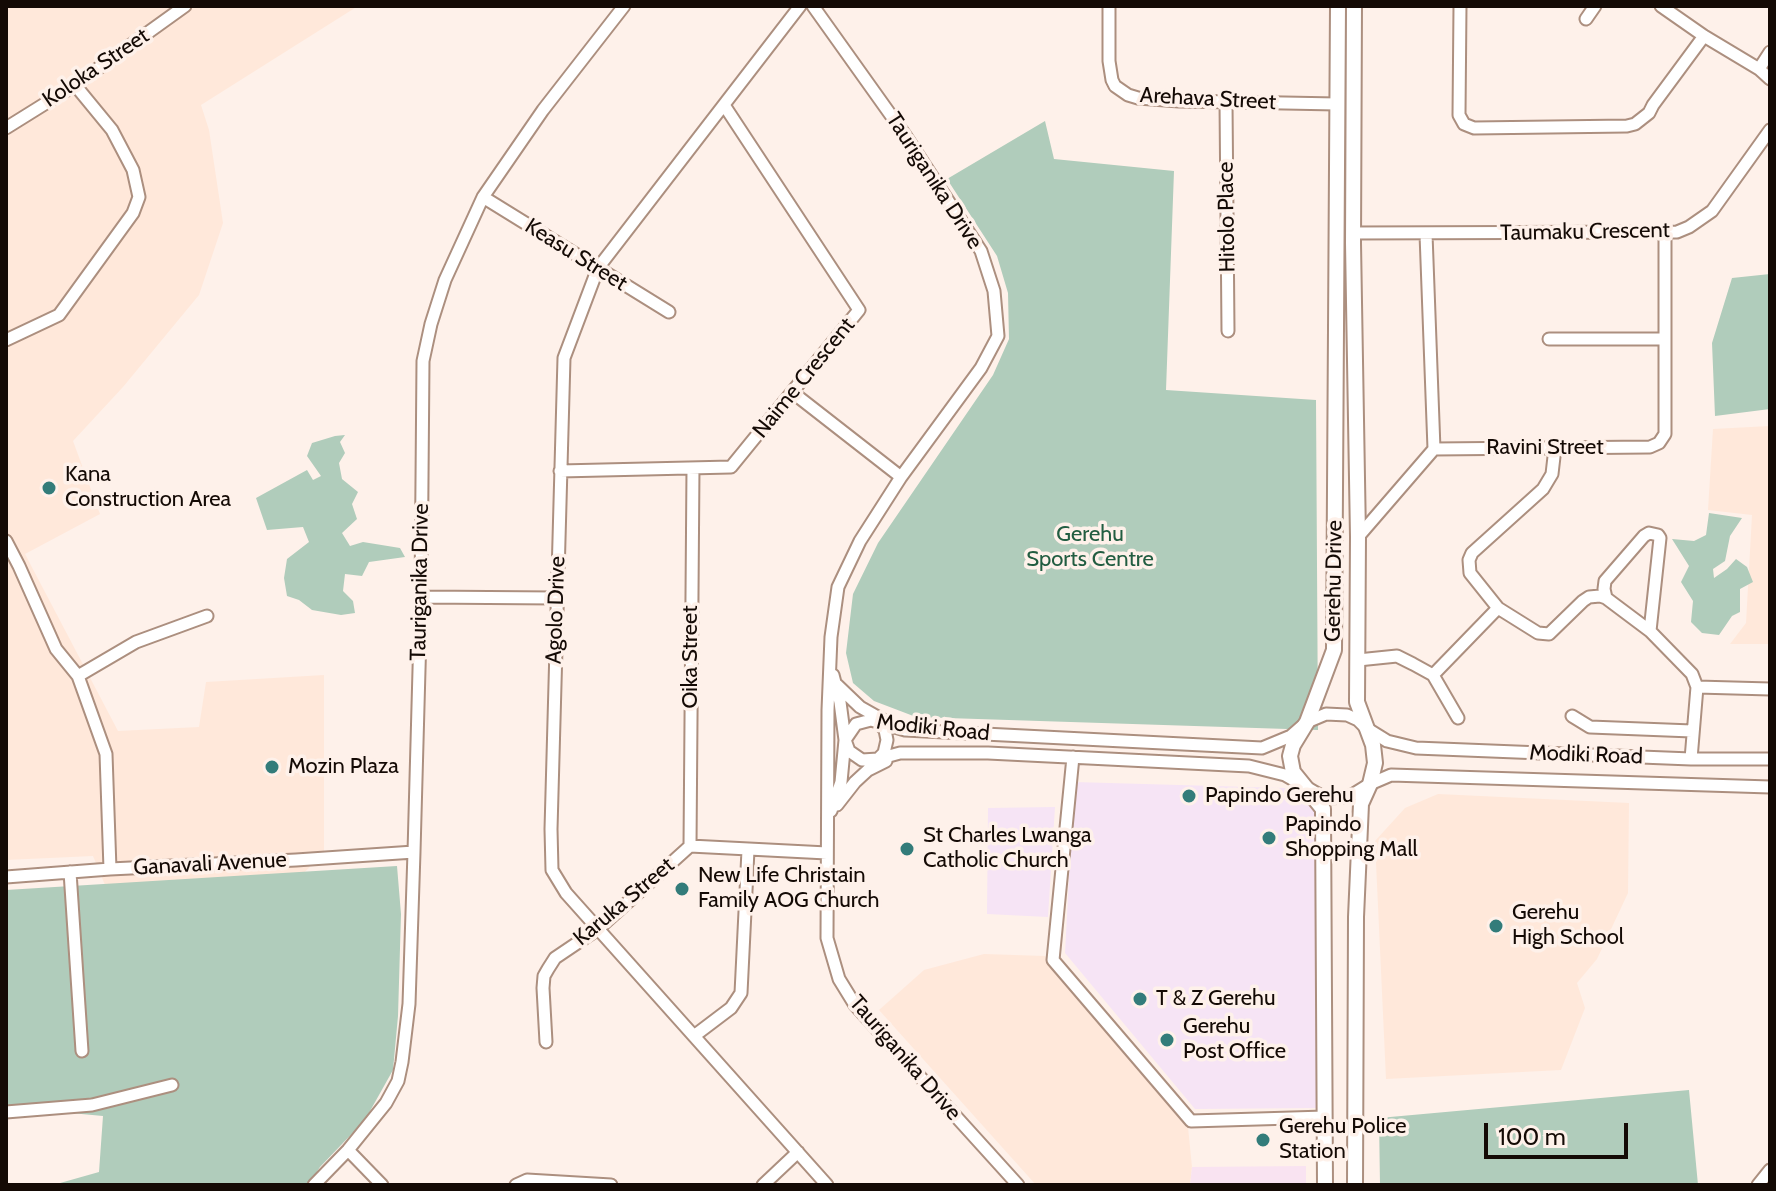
<!DOCTYPE html>
<html>
<head>
<meta charset="utf-8">
<style>
	body { margin:0 }
	#map { position:relative; width:1776px; height:1191px; overflow:hidden; background:#fef1ea; font-family:Cabin,sans-serif }
	canvas { display:block }
	.frame { position:absolute; inset:0; border:8px solid #140a05; pointer-events:none }
	.scale { position:absolute; left:1484px; top:1123px; width:144px; height:36px; box-sizing:border-box; border:4px solid #140a05; border-top:0; padding-left:10px; font-size:24px; line-height:28px; white-space:nowrap; color:#140a05; -webkit-text-stroke:6px #fef1ea; paint-order:stroke }
</style>
</head>
<body>
<div id="map">
<canvas width="1776" height="1191"></canvas>
<div class="frame"></div>
<div class="scale">100 m</div>
</div>
<script>
const ctx = document.querySelector('canvas').getContext('2d');
ctx.lineJoin = 'round';
function fillPath(path, color) { ctx.fillStyle = color; ctx.fill(path, 'evenodd'); }
const poly = rows => new Path2D(rows.map(r => 'M' + r).join(''));
function trace(path, color, width, dash) { ctx.strokeStyle = color; ctx.lineWidth = width; ctx.lineCap = dash ? 'butt' : 'round'; ctx.setLineDash(dash || []); ctx.stroke(path); }
function write(font, color, halo, rows, align = 'center') {
  ctx.font = font + ' Cabin,sans-serif'; ctx.lineWidth = 7; ctx.setLineDash([]); ctx.textBaseline = 'middle'; ctx.strokeStyle = halo; ctx.fillStyle = color; for (const [text, x, y, turn = 0] of rows) {
    ctx.save(); ctx.translate(x, y); ctx.rotate((+turn || 0) * Math.PI / 180); ctx.textAlign = isNaN(turn) ? turn : align; if (halo) ctx.strokeText(text, 0, 0); ctx.fillText(text, 0, 0); ctx.restore();
  }
}
const commercial = poly([
	[1074,782,1319,789,1317,1108,1195,1109,1065,953],
	[1055,807,1048,917,987,914,988,808]
]);
const built = poly([
	[6,6,358,6,201,105,209,130,223,223,199,295,123,387,73,441,100,514,25,554,118,731,199,727,206,682,324,675,324,852,301,876,105,885,93,856,6,860],
	[1770,426,1770,644,1730,644,1746,623,1752,515,1708,510,1713,429],
	[1438,794,1629,803,1628,893,1597,959,1577,983,1585,1008,1561,1070,1386,1079,1375,841,1405,808],
	[984,954,1045,956,1188,1127,1192,1167,1190,1185,1036,1185,879,1010,924,970]
]);
const medical = poly([
	[1306,1166,1306,1185,1190,1185,1192,1167]
]);
const green = poly([
	[1045,121,1054,159,1174,171,1166,390,1316,400,1318,730,916,717,874,701,853,683,846,653,853,594,878,543,993,375,1009,339,1008,293,997,256,947,179],
	[1770,274,1770,409,1715,416,1712,343,1732,278],
	[345,435,340,442,345,453,339,463,342,479,358,492,352,504,357,519,342,533,350,546,363,542,400,548,405,557,369,562,362,576,345,574,343,591,353,601,355,613,341,615,312,610,299,600,287,596,284,578,287,559,309,542,303,527,267,530,256,498,307,470,313,480,321,476,307,456,312,443,335,436],
	[1709,513,1742,518,1730,536,1725,561,1713,569,1714,578,1727,569,1736,559,1747,567,1753,582,1740,589,1740,612,1732,616,1719,635,1702,633,1691,622,1693,601,1681,582,1689,566,1672,539,1694,541,1706,535],
	[397,866,401,914,398,1016,393,1070,365,1120,320,1167,308,1185,53,1185,99,1172,103,1116,6,1107,6,890],
	[1689,1090,1698,1185,1380,1185,1379,1118]
]);
const minor = poly([
	[800,6,598,268,564,358,551,829,552,870,566,893,827,1185],
	[813,6,905,135,981,251,994,291,998,336,981,368,901,477,860,541,838,587,831,637,828,710,827,938,839,979,855,1005,1018,1185],
	[1109,6,1109,61,1112,80,1115,86,1128,95,1138,98,1179,101,1337,104],
	[1460,6,1459,115,1464,124,1474,128,1627,126,1635,124,1649,113,1653,105,1704,36],
	[1661,6,1704,36,1759,69,1770,79],
	[1586,19,1595,6],
	[1759,69,1770,52],
	[1226,102,1228,331],
	[6,128,75,85,185,6],
	[483,197,669,312],
	[1353,233,1677,232,1689,227,1712,211,1770,130],
	[1426,234,1434,449,1650,447,1659,443,1665,434,1665,234],
	[1549,339,1664,339],
	[6,340,59,315,133,213,139,197,133,170,112,130,75,85],
	[792,392,901,477],
	[1555,448,1552,474,1543,489,1472,553,1469,560,1470,573,1498,608,1538,633,1549,634,1583,601,1589,597,1600,596,1606,598,1650,631,1692,674,1697,687,1691,759],
	[560,471,731,467,859,310,724,105],
	[1358,537,1434,449],
	[6,541,19,566,56,649,78,676,106,754,110,869],
	[421,597,556,598],
	[1606,598,1604,589,1605,581,1644,536,1649,533,1658,535,1660,538,1650,631],
	[1358,660,1397,656,1413,664,1433,675,1458,718],
	[1433,675,1498,608],
	[78,676,136,642,207,616],
	[837,685,860,707,883,720],
	[1697,687,1770,689],
	[1572,716,1590,727,1692,731],
	[845,740,856,724,871,720,905,730,1262,748,1291,736,1307,722,1326,714,1347,715,1358,720,1366,728,1387,741,1416,748,1691,759,1770,759],
	[845,740,849,751,862,760,878,759,900,753,988,753,1249,766,1285,775,1325,798,1349,797,1370,784,1391,775,1770,787],
	[1073,757,1053,960,1191,1121,1325,1117],
	[878,759,884,753,887,740,885,730,878,722],
	[837,805,855,782,868,770,886,761],
	[831,811,841,782,845,740,840,702,833,675],
	[690,846,693,468],
	[70,872,82,1051],
	[6,877,110,869,296,860,414,852],
	[694,1036,731,1008,741,993,748,850],
	[546,1042,543,988,544,976,548,969,555,958,598,929,690,846,827,853],
	[6,1112,92,1105,172,1085],
	[348,1150,382,1185],
	[314,1185,348,1150,386,1103,398,1081,402,1062,409,1004,414,852,421,597,423,361,431,324,445,280,483,197,543,110,624,6],
	[516,1185,527,1180,611,1185],
	[763,1185,798,1152],
	[1758,1185,1770,1170]
]);
const tertiary = poly([
	[1354,6,1353,243,1358,537,1357,702,1373,745,1375,763,1370,784,1361,804,1356,917,1355,1185],
	[1325,1185,1323,809,1293,772,1290,756,1293,745,1307,722,1334,650,1338,6]
]);
const markers = [
	[49,488,8,"#337c7a"],
	[272,767,8,"#337c7a"],
	[1189,796,8,"#337c7a"],
	[1269,838,8,"#337c7a"],
	[907,849,8,"#337c7a"],
	[682,889,8,"#337c7a"],
	[1496,926,8,"#337c7a"],
	[1140,999,8,"#337c7a"],
	[1167,1040,8,"#337c7a"],
	[1263,1140,8,"#337c7a"]
];
const streetNames = [
	["Koloka Street",96,68,-34],
	["Arehava Street",1208,99,3],
	["Tauriganika Drive",934,181,57],
	["Hitolo Place",1227,217,-91],
	["Taumaku Crescent",1585,232,-1],
	["Keasu Street",576,255,32],
	["Naime Crescent",804,378,-51],
	["Ravini Street",1545,448],
	["Gerehu Drive",1334,581,-89],
	["Tauriganika Drive",420,582,-89],
	["Agolo Drive",556,610,-88],
	["Oika Street",691,657,-90],
	["Modiki Road",933,728,6],
	["Modiki Road",1586,755,2],
	["Ganavali Avenue",210,864,-3],
	["Karuka Street",624,902,-40],
	["Tauriganika Drive",905,1058,49]
];
const poiNames = [
	["Kana",65,475],
	["Construction Area",65,500],
	["Mozin Plaza",288,767],
	["Papindo Gerehu",1205,796],
	["Papindo",1285,825],
	["Shopping Mall",1285,850],
	["St Charles Lwanga",923,836],
	["Catholic Church",923,861],
	["New Life Christain",698,876],
	["Family AOG Church",698,901],
	["Gerehu",1512,913],
	["High School",1512,938],
	["T & Z Gerehu",1156,999],
	["Gerehu",1183,1027],
	["Post Office",1183,1052],
	["Gerehu Police",1279,1127],
	["Station",1279,1152]
];
const parkNames = [
	["Gerehu",1090,535],
	["Sports Centre",1090,560]
];
fillPath(commercial, '#f6e4f5');
fillPath(built, '#ffe8da');
fillPath(medical, '#f9e3f1');
fillPath(green, '#b0ccbb');
trace(minor, '#ac8f7f', 15);
trace(tertiary, '#ac8f7f', 18);
trace(minor, '#fff', 11);
trace(tertiary, '#fff', 14);
for (const [x, y, r, color] of markers) { const dot = new Path2D(); dot.arc(x, y, r, 0, 2 * Math.PI); ctx.fillStyle = color; ctx.fill(dot); trace(dot, '#fef1ea', 3); }
write('22px', '#140a05', '#fef1ea', streetNames);
write('22px', '#140a05', '#fef1ea', poiNames, 'left');
write('22px', '#225d41', '#fef1ea', parkNames);
</script>
</body>
</html>
